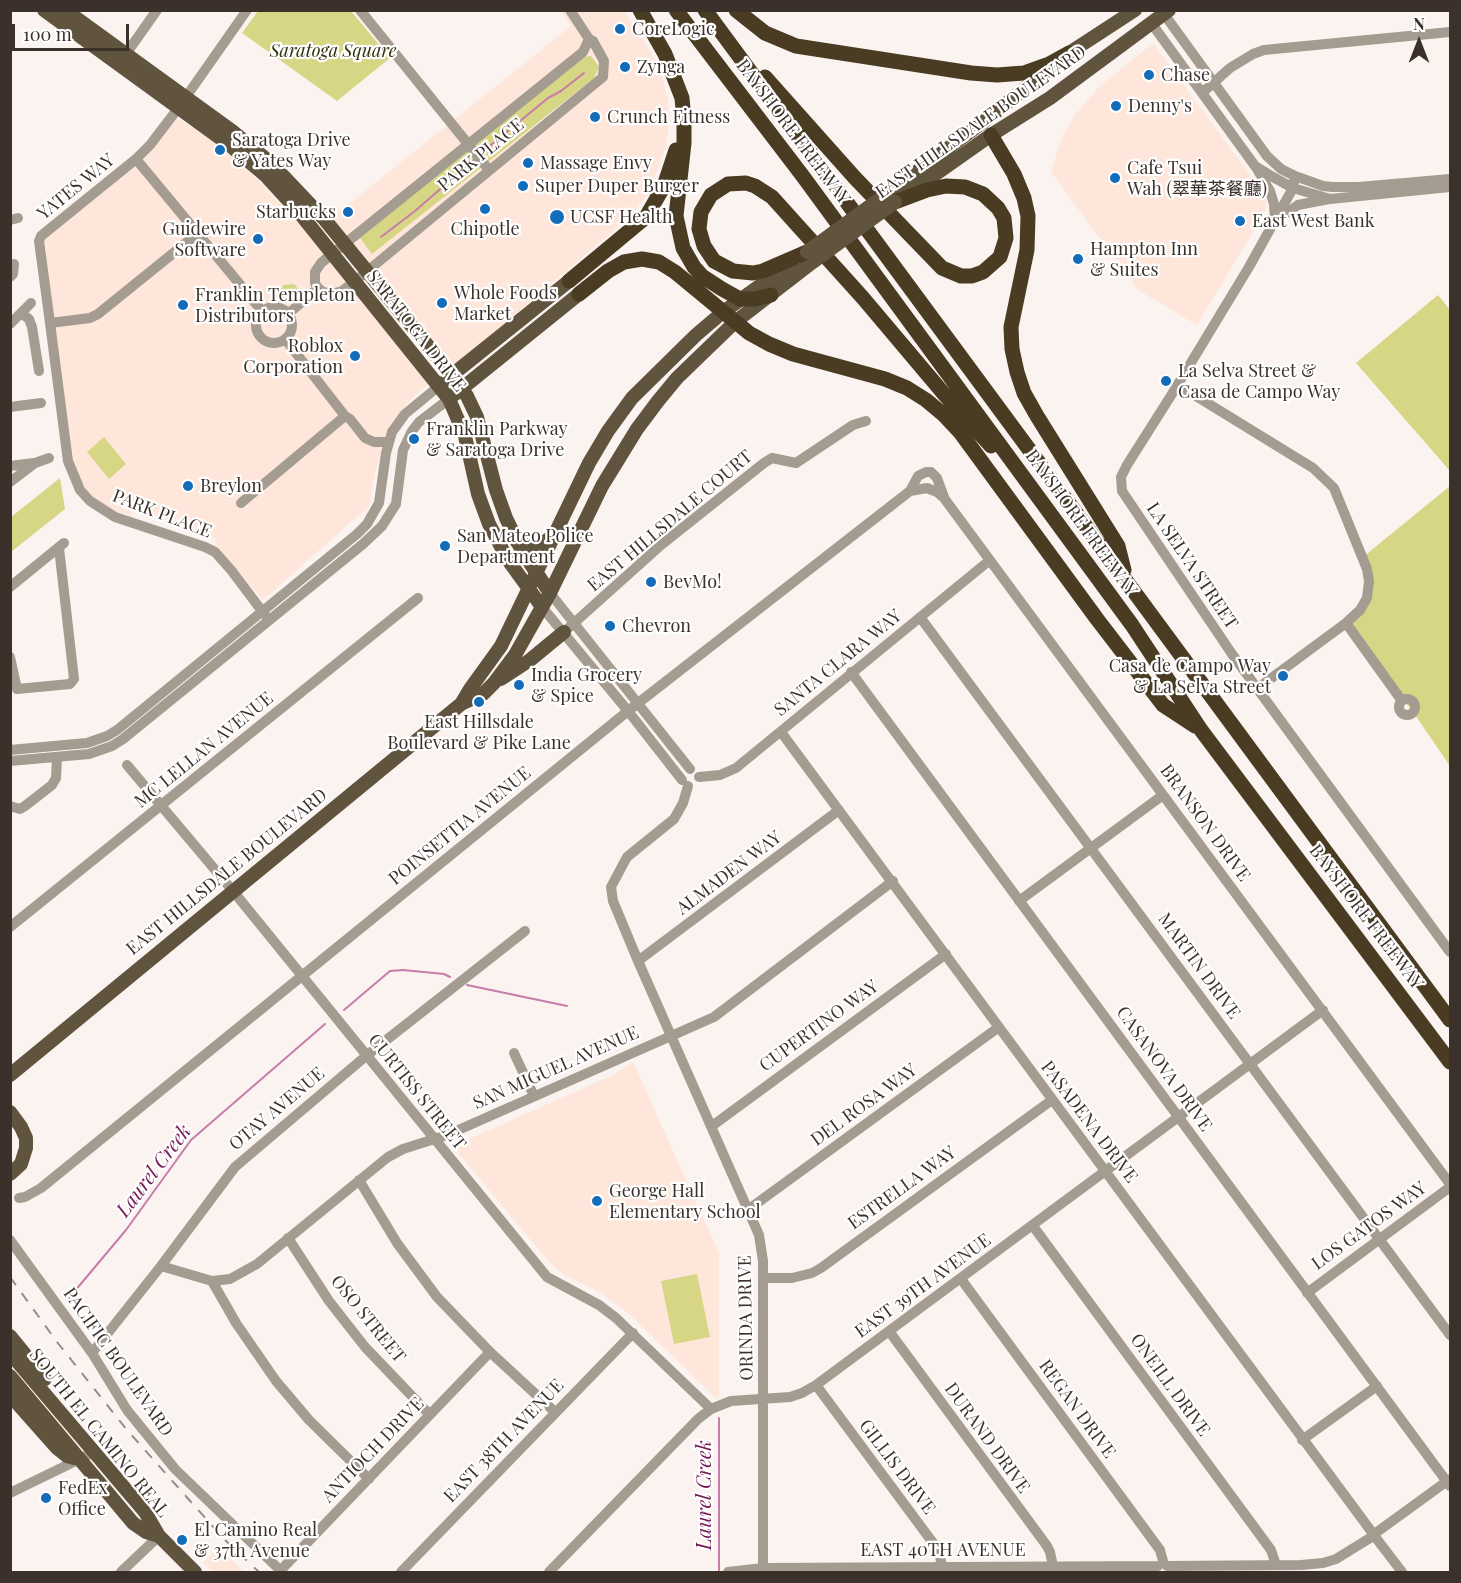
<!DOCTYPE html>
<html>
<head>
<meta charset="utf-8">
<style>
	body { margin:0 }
	#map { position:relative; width:1461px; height:1583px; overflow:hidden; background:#faf3f0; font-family:"Playfair Display",serif }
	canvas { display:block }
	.frame { position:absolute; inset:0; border:12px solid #3c302a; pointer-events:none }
	.north { position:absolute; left:1389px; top:12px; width:60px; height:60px; -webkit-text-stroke:4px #fff; paint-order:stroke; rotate:0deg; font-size:16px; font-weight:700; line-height:24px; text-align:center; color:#3c302a }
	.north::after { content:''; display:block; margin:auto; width:21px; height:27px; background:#3c302a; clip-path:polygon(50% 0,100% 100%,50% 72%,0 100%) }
	.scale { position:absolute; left:12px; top:24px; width:117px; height:27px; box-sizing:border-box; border:3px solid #3c302a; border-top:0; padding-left:8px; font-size:18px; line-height:21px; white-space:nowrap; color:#3c302a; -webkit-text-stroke:4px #fff; paint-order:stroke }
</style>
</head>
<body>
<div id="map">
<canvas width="1461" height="1583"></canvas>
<div class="frame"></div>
<div class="north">N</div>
<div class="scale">100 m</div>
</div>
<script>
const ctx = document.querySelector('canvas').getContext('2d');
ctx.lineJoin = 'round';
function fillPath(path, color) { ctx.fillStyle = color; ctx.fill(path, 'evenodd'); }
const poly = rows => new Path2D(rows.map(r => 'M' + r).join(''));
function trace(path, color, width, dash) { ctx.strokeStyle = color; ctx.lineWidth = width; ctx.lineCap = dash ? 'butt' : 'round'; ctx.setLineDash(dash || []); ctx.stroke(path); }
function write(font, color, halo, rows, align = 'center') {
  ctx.font = font + ' "Playfair Display","Noto Sans SC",serif'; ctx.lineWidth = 4.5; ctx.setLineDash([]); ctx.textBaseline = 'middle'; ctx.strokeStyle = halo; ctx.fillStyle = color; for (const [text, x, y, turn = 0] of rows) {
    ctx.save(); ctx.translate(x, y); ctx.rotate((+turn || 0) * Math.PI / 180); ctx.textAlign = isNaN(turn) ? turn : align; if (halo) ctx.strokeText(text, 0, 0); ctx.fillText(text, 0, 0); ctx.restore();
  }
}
const built = poly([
	[564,11,624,11,652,54,662,76,668,101,669,126,665,149,648,195,625,221,451,370,330,219,571,26,562,12],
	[1153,43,1261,190,1266,202,1265,211,1260,221,1197,325,1138,290,1051,172,1061,140,1074,116,1100,86],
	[175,118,223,142,317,244,428,384,407,403,388,429,375,472,369,506,263,600,215,545,217,539,135,509,131,516,106,508,87,491,76,474,72,450,42,240],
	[633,1062,719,1253,719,1399,714,1396,629,1314,598,1291,565,1276,549,1262,455,1149,458,1144,613,1075],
	[219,1547,244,1572,213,1572,203,1563]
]);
const green = poly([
	[258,11,351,11,390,58,337,101,242,33],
	[591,56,599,67,594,78,372,254,360,238,582,57],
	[294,284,299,290,288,299,276,298,274,295,282,288,283,285],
	[1438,295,1450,310,1450,471,1356,363],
	[104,437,126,464,109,479,87,452],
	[60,478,65,509,11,552,11,517],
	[1450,486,1450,766,1413,712,1344,624,1365,605,1363,557],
	[697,1274,710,1337,674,1344,661,1281]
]);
const stream = poly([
	[480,154,548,98,561,91,584,73],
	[381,237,415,211,476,158],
	[467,985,567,1006],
	[344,1010,390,971,403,970,444,974,450,977],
	[69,1298,126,1230,191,1140,325,1024],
	[719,1572,719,1418]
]);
const minor = poly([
	[360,10,489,170],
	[570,10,589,39,593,41,604,61],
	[1164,14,1267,156,1281,169,1295,176,1323,186,1332,187,1359,187,1450,179],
	[1152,24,1255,166,1273,177,1293,188,1330,199,1450,187],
	[10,33,10,43],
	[589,39,583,52,321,263,315,272,315,283,318,288,323,292,332,294,342,291,354,282,603,77,604,61],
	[126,54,157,10],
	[1202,93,1230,68,1253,54,1264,50,1450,32],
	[136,159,262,311],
	[1257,169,1270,191,1274,204,1275,221],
	[1295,176,1293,188,1249,267,1172,394,1127,465,1121,477,1122,491,1232,654,1450,952],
	[1278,219,1298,205,1329,199],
	[10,220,18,218],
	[197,234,98,314,90,318,50,323,39,241,41,236,136,159,150,145,179,107,247,10],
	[10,265,14,264,13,274,10,277],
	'256 325a18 18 0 1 1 36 0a18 18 0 1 1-36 0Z',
	[21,313,29,319,32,327,39,371],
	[288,314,318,288],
	[50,323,68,461,80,490,90,501,115,517,205,547,215,552,231,570,265,615],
	[10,324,31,303],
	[285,339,345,416,350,419,365,438,374,442,388,442],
	[1178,385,1313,468,1334,488,1367,569,1369,581,1367,598,1360,610,1346,623,1258,688],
	[10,407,41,403],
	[10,466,34,463],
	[10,482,35,463,49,458],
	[910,491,918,476,926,472,931,472,937,478,944,497],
	[241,503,345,416],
	[10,587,64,543],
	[550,593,690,769],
	[542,607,628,711,682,780],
	[920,617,1450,1335],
	[1346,623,1402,701],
	[564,632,661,545,764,463,772,458,796,463,853,425,866,421],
	[10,657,17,689,70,684,74,679,59,548],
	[851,672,1450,1486],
	'1399 707a8 8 0 1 1 16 0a8 8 0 1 1-16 0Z',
	[781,732,1371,1531],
	[10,750,87,743,107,736,117,730,357,534,367,524,379,503,386,453,392,432,405,414,439,386],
	[10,761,89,754,112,746,123,739,363,544,382,526,396,504,403,450,412,431,419,422,449,399],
	[127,765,233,891,547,1277,599,1305,616,1318,711,1409],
	[699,777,720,775,736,768,990,560],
	[688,786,683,803,674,819,627,857,611,887,613,901,638,961,759,1235,763,1261,763,1572],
	[10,806,20,809,25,806,52,785,56,778,57,758],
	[1019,901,1163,795],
	[10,927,418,598],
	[638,961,839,810],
	[514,1053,534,1096],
	[712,1126,946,954],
	[359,1180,397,1243,437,1297,490,1352,555,1412],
	[19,1198,25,1197,41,1188,628,711,910,491,927,488,937,492,944,498,1450,1184],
	[749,1209,999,1027],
	[1033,1226,1271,1550,1276,1565],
	[288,1238,329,1301,365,1347,430,1415],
	[10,1240,92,1353,127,1410,175,1469,282,1572],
	[161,1266,212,1281,230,1279,257,1264,388,1157,403,1149,447,1135,714,1017,893,881],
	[763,1278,792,1278,812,1273,821,1268,1052,1100],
	[961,1279,1160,1550,1163,1561],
	[212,1281,236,1323,276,1381,309,1420,369,1479],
	[1307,1293,1450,1187],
	[889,1331,1047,1546,1050,1552,1053,1566],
	[92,1353,161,1266,235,1167,366,1056,525,931],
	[816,1385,939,1551,943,1572],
	[1302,1440,1377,1386],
	[10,1493,94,1452],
	[1377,1532,1450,1479],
	[1376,1538,1402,1572],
	[1167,1566,1301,1565,1323,1563,1336,1559,1370,1538],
	[280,1571,490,1352],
	[121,1572,159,1536],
	[401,1572,633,1333],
	[549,1572,698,1419,711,1409,731,1401,790,1397,802,1393,816,1385,1323,1010],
	[728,1572,763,1568,1158,1566]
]);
const major = poly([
	[44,10,227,143,266,176,298,211,449,399,465,436,478,494,489,524,508,560,542,607],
	[65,10,232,131,272,164,325,220,442,363,467,396,477,417,496,490,506,518,522,551,550,593],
	[888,193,982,123,1069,53,1135,10],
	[906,195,991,135,1050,98,1169,10],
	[447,379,569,281],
	[455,394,579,294],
	[517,542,523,545,531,545,543,543,553,536],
	[501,679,530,660,564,632],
	[461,704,470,689,501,646,589,463,608,431,632,398,696,335,723,312,792,263],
	[10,1075,461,704,483,694,494,683,515,655,550,593,602,486,637,429,658,401,677,378,735,322,814,261],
	[10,1112,21,1127,26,1138,26,1148,21,1164,10,1174],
	[10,1336,45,1379],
	[10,1353,145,1512,159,1536,195,1572],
	[10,1376,133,1523,146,1532,159,1536],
	[10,1395,57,1448,67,1456,74,1458]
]);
const highway = poly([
	[640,10,665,54,682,98,684,120,684,143,676,216,683,248,694,267,702,276,722,289,740,299,755,299,771,295],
	[676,10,802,175,1132,625,1201,730,1450,1062],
	[705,10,1450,1020],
	[736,10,765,33,796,46,971,73,997,75,1024,73,1049,64,1069,53],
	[765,77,855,178,942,268,961,276,972,276,983,272,1000,257,1006,238,1004,218,998,208,983,194,965,187,946,186,927,190,895,202],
	[991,135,1014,174,1024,198,1028,216,1027,250,1011,327,1012,349,1017,372,1024,393,1037,416,1118,546,1124,570],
	[807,252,763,271,753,273,733,271,714,261,704,246,699,229,701,212,711,195,728,184,746,183,755,186,772,197,863,298,944,394,991,446],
	[569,281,646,217,664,186,676,150],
	[579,294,608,271,624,262,642,259,659,262,675,272,749,333,769,344,793,354,885,379,907,388,926,400,944,415,960,432,1097,619,1163,705,1195,726]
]);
const rail = poly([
	[10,1277,57,1342,127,1430,224,1539,259,1572]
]);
const majorBridge = poly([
	[807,252,888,193],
	[814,261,895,202]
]);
const markers = [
	[620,29,6,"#136cb9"],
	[625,67,6,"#136cb9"],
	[1149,75,6,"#136cb9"],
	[1116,106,6,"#136cb9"],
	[595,117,6,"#136cb9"],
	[220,150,6,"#136cb9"],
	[528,163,6,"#136cb9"],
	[1115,178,6,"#136cb9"],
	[523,186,6,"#136cb9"],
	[485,209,6,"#136cb9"],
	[348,212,6,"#136cb9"],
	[557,217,8,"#136cb9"],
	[1240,221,6,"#136cb9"],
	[258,239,6,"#136cb9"],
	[1078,259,6,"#136cb9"],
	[442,303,6,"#136cb9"],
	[183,305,6,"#136cb9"],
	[355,356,6,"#136cb9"],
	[1166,381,6,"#136cb9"],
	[414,439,6,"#136cb9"],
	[188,486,6,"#136cb9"],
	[445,546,6,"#136cb9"],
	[651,582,6,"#136cb9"],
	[610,626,6,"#136cb9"],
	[1283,676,6,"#136cb9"],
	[519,685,6,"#136cb9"],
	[479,702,6,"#136cb9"],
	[597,1201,6,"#136cb9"],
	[46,1498,6,"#136cb9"],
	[182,1540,6,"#136cb9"]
];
const poiNames = [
	["CoreLogic",632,29],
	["Zynga",637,67],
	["Chase",1161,75],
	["Denny's",1128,106],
	["Crunch Fitness",607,117],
	["Saratoga Drive",232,140],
	["& Yates Way",232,161],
	["Massage Envy",540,163],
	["Cafe Tsui",1127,168],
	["Wah (翠華茶餐廳)",1127,189],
	["Super Duper Burger",535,186],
	["Starbucks",336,212,"right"],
	["UCSF Health",570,217],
	["East West Bank",1252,221],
	["Guidewire",246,229,"right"],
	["Software",246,250,"right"],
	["Chipotle",485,229,"center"],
	["Hampton Inn",1090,249],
	["& Suites",1090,270],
	["Whole Foods",454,293],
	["Market",454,314],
	["Franklin Templeton",195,295],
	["Distributors",195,316],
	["Roblox",343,346,"right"],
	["Corporation",343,367,"right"],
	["La Selva Street &",1178,371],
	["Casa de Campo Way",1178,392],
	["Franklin Parkway",426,429],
	["& Saratoga Drive",426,450],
	["Breylon",200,486],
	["San Mateo Police",457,536],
	["Department",457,557],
	["BevMo!",663,582],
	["Chevron",622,626],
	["Casa de Campo Way",1271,666,"right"],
	["& La Selva Street",1271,687,"right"],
	["India Grocery",531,675],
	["& Spice",531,696],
	["East Hillsdale",479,722,"center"],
	["Boulevard & Pike Lane",479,743,"center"],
	["George Hall",609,1191],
	["Elementary School",609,1212],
	["FedEx",58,1488],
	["Office",58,1509],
	["El Camino Real",194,1530],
	["& 37th Avenue",194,1551]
];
const parkNames = [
	["Saratoga Square",333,51]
];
const streetNames = [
	["EAST HILLSDALE BOULEVARD",981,122,-35],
	["BAYSHORE FREEWAY",793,132,53],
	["PARK PLACE",481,155,-39],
	["YATES WAY",76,187,-39],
	["SARATOGA DRIVE",416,331,52],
	["PARK PLACE",162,514,21],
	["EAST HILLSDALE COURT",670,521,-40],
	["BAYSHORE FREEWAY",1081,523,54],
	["LA SELVA STREET",1192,566,56],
	["SANTA CLARA WAY",838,663,-39],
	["MC LELLAN AVENUE",204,750,-39],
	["BRANSON DRIVE",1205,823,54],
	["POINSETTIA AVENUE",460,826,-39],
	["EAST HILLSDALE BOULEVARD",227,872,-39],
	["ALMADEN WAY",729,873,-37],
	["BAYSHORE FREEWAY",1366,917,53],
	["MARTIN DRIVE",1199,966,54],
	["CUPERTINO WAY",819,1026,-36],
	["SAN MIGUEL AVENUE",556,1068,-24],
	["CASANOVA DRIVE",1164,1069,54],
	["CURTISS STREET",417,1092,51],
	["DEL ROSA WAY",864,1105,-36],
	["OTAY AVENUE",277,1109,-40],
	["PASADENA DRIVE",1089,1122,53],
	["ESTRELLA WAY",902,1188,-36],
	["LOS GATOS WAY",1369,1226,-36],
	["EAST 39TH AVENUE",923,1286,-36],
	["ORINDA DRIVE",746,1318,-91],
	["OSO STREET",368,1319,51],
	["PACIFIC BOULEVARD",118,1362,55],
	["ONEILL DRIVE",1170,1385,54],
	["REGAN DRIVE",1077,1409,54],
	["SOUTH EL CAMINO REAL",99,1433,51],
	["DURAND DRIVE",987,1438,54],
	["EAST 38TH AVENUE",504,1441,-46],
	["ANTIOCH DRIVE",373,1450,-46],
	["GILLIS DRIVE",897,1467,53],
	["EAST 40TH AVENUE",943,1550]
];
const waterNames = [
	["Laurel Creek",154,1171,-53],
	["Laurel Creek",705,1495,-90]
];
fillPath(built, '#ffe6da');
fillPath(green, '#d6d685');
trace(stream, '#c87ca9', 2);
trace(minor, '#a49c90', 10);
trace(major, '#61543f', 14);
trace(highway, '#4a3b23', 15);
trace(rail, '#978d88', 2, [10, 10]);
trace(majorBridge, '#61543f', 14);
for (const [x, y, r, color] of markers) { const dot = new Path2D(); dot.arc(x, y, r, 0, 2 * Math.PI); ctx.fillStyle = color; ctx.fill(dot); trace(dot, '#fff', 2); }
write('18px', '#3c302a', '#fff', poiNames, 'left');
write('italic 18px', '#31310a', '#fff', parkNames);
write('18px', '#3c302a', '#fff', streetNames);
write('italic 20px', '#741956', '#fff', waterNames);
</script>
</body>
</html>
